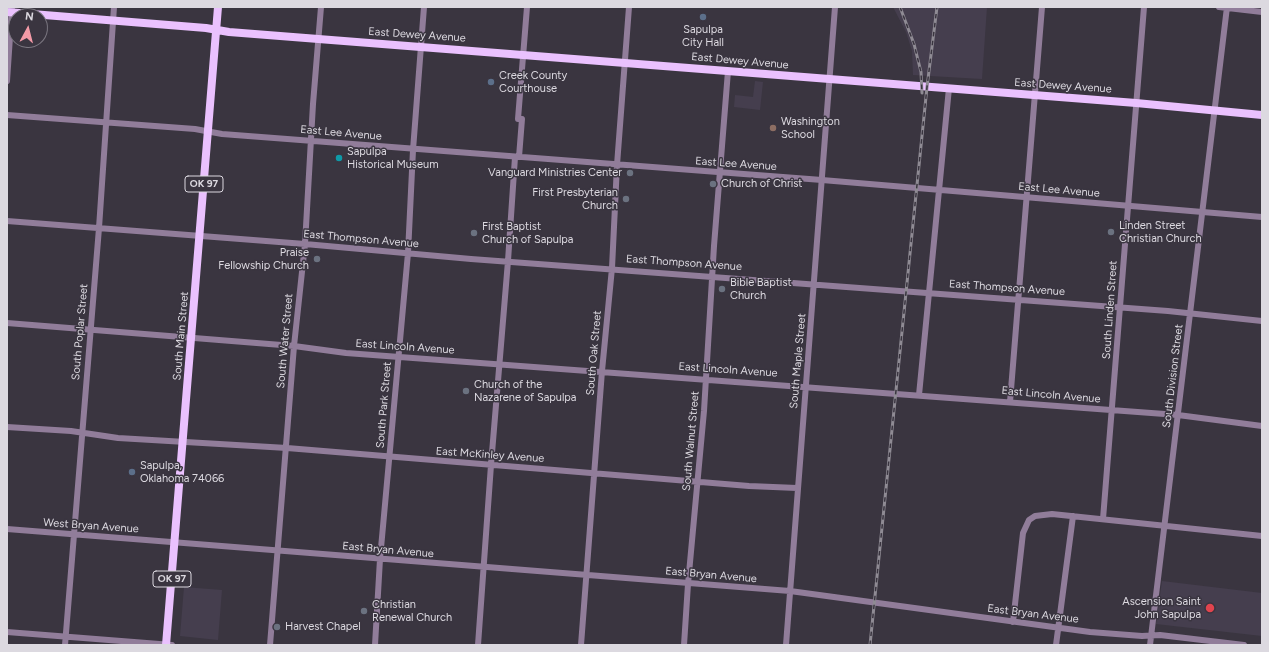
<!DOCTYPE html>
<html>
<head>
<meta charset="utf-8">
<style>
	body { margin:0 }
	#map { position:relative; width:1269px; height:652px; overflow:hidden; background:#3a3540; font-family:Figtree,sans-serif }
	canvas { display:block }
	.frame { position:absolute; inset:0; border:8px solid #dcd9e0; pointer-events:none }
	.north { position:absolute; left:8px; top:8px; width:40px; height:40px; box-sizing:border-box; background:#3a3540; border:1px solid #7b7780; border-radius:50%; rotate:7deg; font-size:11px; font-weight:700; line-height:16px; text-align:center; color:#dcd9e0 }
	.north::after { content:''; display:block; margin:auto; width:14px; height:18px; background:#f39aa7; clip-path:polygon(50% 0,100% 100%,50% 72%,0 100%) }
</style>
</head>
<body>
<div id="map">
<canvas width="1269" height="652"></canvas>
<div class="frame"></div>
<div class="north">N</div>
</div>
<script>
const ctx = document.querySelector('canvas').getContext('2d');
ctx.lineJoin = 'round';
function fillPath(path, color) { ctx.fillStyle = color; ctx.fill(path, 'evenodd'); }
const poly = rows => new Path2D(rows.map(r => 'M' + r).join(''));
function trace(path, color, width, dash) { ctx.strokeStyle = color; ctx.lineWidth = width; ctx.lineCap = dash ? 'butt' : 'round'; ctx.setLineDash(dash || []); ctx.stroke(path); }
function write(font, color, halo, rows, align = 'center') {
  ctx.font = font + ' Figtree,sans-serif'; ctx.lineWidth = 3; ctx.setLineDash([]); ctx.textBaseline = 'middle'; ctx.strokeStyle = halo; ctx.fillStyle = color; for (const [text, x, y, turn = 0] of rows) {
    ctx.save(); ctx.translate(x, y); ctx.rotate((+turn || 0) * Math.PI / 180); ctx.textAlign = isNaN(turn) ? turn : align; if (halo) ctx.strokeText(text, 0, 0); ctx.fillText(text, 0, 0); ctx.restore();
  }
}
const built = poly([
	[893,7,987,7,982,79,913,75,912,51,906,32],
	[755,81,763,82,760,110,734,107,735,95,753,97],
	[1162,581,1262,593,1262,636,1156,624],
	[184,587,222,590,218,640,180,636]
]);
const minor = poly([
	[1219,7,1262,12],
	[7,81,12,7],
	[7,115,195,129,222,134,822,180,1262,217],
	[519,157,522,119,518,119,527,7],
	[7,221,305,244,471,259,1168,311,1262,321],
	[7,323,294,346,346,353,1178,415,1262,426],
	[919,395,949,88],
	[1010,402,1042,7],
	[7,427,71,431,118,438,287,448,749,486,797,488],
	[1103,519,1144,7],
	[7,529,790,591,1090,632,1142,636,1160,635,1244,645],
	[1013,622,1023,533,1029,520,1035,516,1052,514,1262,536],
	[7,632,172,645],
	[65,645,99,228,114,7],
	[270,645,294,346,305,244,313,104,321,7],
	[375,645,380,559,408,253,413,150,424,7],
	[478,645,491,465,508,261,515,157],
	[581,645,602,371,612,268,617,165,629,7],
	[684,645,688,584,704,411,714,246,728,71],
	[786,645,835,7],
	[1056,645,1073,516],
	[1150,645,1227,7]
]);
const major = poly([
	[7,12,206,28,229,32,1136,103,1262,115],
	[166,645,218,7]
]);
const rail = poly([
	[900,7,914,44,921,72,922,93],
	[870,645,927,87,937,7]
]);
const markers = [
	[703,17,4,"#5c6f8a"],
	[491,82,4,"#5c6f8a"],
	[773,128,4,"#8d6e63"],
	[339,158,4,"#0f9aa8"],
	[630,173,4,"#6b7280"],
	[713,184,4,"#6b7280"],
	[626,199,4,"#6b7280"],
	[1111,232,4,"#6b7280"],
	[474,233,4,"#6b7280"],
	[317,259,4,"#6b7280"],
	[722,289,4,"#6b7280"],
	[466,391,4,"#6b7280"],
	[132,472,4,"#5c6f8a"],
	[1210,608,5,"#e0444e"],
	[364,611,4,"#6b7280"],
	[277,627,4,"#6b7280"]
];
const shields = [
	[204,184,38],
	[172,579,38]
];
const shieldNames = [
	["OK 97",204,184],
	["OK 97",172,579]
];
const poiNames = [
	["Sapulpa",703,30,"center"],
	["City Hall",703,43,"center"],
	["Creek County",499,76],
	["Courthouse",499,89],
	["Washington",781,122],
	["School",781,135],
	["Sapulpa",347,152],
	["Historical Museum",347,165],
	["Vanguard Ministries Center",622,173,"right"],
	["Church of Christ",721,184],
	["First Presbyterian",618,193,"right"],
	["Church",618,206,"right"],
	["Linden Street",1119,226],
	["Christian Church",1119,239],
	["First Baptist",482,227],
	["Church of Sapulpa",482,240],
	["Praise",309,253,"right"],
	["Fellowship Church",309,266,"right"],
	["Bible Baptist",730,283],
	["Church",730,296],
	["Church of the",474,385],
	["Nazarene of Sapulpa",474,398],
	["Sapulpa,",140,466],
	["Oklahoma 74066",140,479],
	["Ascension Saint",1201,602,"right"],
	["John Sapulpa",1201,615,"right"],
	["Christian",372,605],
	["Renewal Church",372,618],
	["Harvest Chapel",285,627]
];
const streetNames = [
	["East Dewey Avenue",417,35,4],
	["East Dewey Avenue",740,61,5],
	["East Dewey Avenue",1063,86,4],
	["East Lee Avenue",341,133,5],
	["East Lee Avenue",736,164,4],
	["East Lee Avenue",1059,190,5],
	["East Thompson Avenue",361,239,5],
	["East Thompson Avenue",684,263,4],
	["East Thompson Avenue",1007,288,4],
	["South Linden Street",1110,310,-86],
	["South Poplar Street",80,332,-85],
	["South Main Street",181,336,-85],
	["South Water Street",285,341,-85],
	["East Lincoln Avenue",405,347,4],
	["South Oak Street",594,353,-85],
	["South Maple Street",798,361,-85],
	["East Lincoln Avenue",728,370,4],
	["South Division Street",1173,376,-83],
	["East Lincoln Avenue",1051,395,5],
	["South Park Street",384,405,-85],
	["South Walnut Street",691,441,-85],
	["East McKinley Avenue",490,455,4],
	["West Bryan Avenue",91,526,4],
	["East Bryan Avenue",388,550,5],
	["East Bryan Avenue",711,575,5],
	["East Bryan Avenue",1033,614,7]
];
fillPath(built, '#453e4e');
trace(minor, '#917d9a', 6);
trace(major, '#eac1fe', 8);
trace(rail, '#8f8b94', 3);
trace(rail, '#3a3540', 1.5, [4.5]);
for (const [x, y, r, color] of markers) { const dot = new Path2D(); dot.arc(x, y, r, 0, 2 * Math.PI); ctx.fillStyle = color; ctx.fill(dot); trace(dot, '#3a3540', 1.5); }
for (const [x, y, w] of shields) { const box = new Path2D(); box.roundRect(x - w / 2, y - 8, w, 16, 3); ctx.fillStyle = '#3a3540'; ctx.fill(box); trace(box, '#dcd9e0', 1); }
write('bold 10px', '#dcd9e0', null, shieldNames);
write('11px', '#dcd9e0', '#3a3540', poiNames, 'left');
write('11px', '#dcd9e0', '#3a3540', streetNames);
</script>
</body>
</html>
